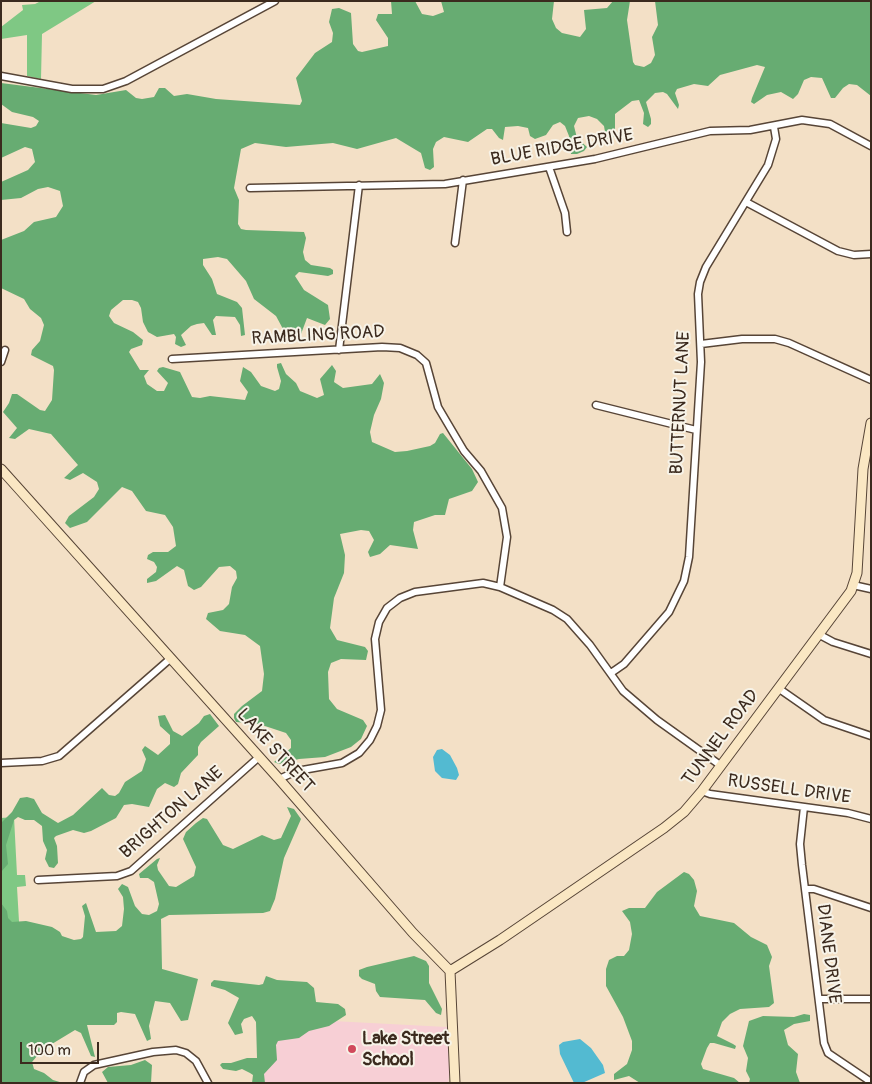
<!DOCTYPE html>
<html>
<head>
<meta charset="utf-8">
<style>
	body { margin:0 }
	#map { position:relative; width:872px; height:1084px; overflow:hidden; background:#f3e0c6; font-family:Pangolin,sans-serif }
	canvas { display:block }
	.frame { position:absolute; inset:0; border:2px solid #3b2a1e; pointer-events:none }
	.scale { position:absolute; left:20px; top:1042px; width:79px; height:22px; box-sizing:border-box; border:2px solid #3b2a1e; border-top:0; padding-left:6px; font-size:15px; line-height:18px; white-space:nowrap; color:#3b2a1e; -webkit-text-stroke:4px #f7f3e8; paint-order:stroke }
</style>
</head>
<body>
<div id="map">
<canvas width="872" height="1084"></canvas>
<div class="frame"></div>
<div class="scale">100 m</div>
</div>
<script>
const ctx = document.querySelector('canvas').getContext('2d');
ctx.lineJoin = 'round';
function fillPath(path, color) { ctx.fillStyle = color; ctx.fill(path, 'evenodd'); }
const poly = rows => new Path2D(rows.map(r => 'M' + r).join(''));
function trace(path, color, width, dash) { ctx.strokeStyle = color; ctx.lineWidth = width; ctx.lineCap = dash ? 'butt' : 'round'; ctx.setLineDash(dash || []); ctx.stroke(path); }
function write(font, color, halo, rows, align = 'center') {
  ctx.font = font + ' Pangolin,sans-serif'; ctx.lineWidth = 4; ctx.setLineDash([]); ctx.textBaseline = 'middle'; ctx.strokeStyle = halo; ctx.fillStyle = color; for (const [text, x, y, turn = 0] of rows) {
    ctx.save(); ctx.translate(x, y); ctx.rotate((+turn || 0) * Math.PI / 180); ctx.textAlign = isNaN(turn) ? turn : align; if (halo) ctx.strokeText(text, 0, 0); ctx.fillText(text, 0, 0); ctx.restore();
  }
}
const built = poly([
	[256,1017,447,1027,450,1071,448,1083,258,1083]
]);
const green = poly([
	[41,1,96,1,42,34,41,79,27,76,27,35,1,39,1,27,23,10,22,5,35,4],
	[14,817,17,875,25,875,26,886,17,887,21,956,1,1051,1,818]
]);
const forest = poly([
	[391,1,415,1,422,14,433,16,444,12,441,1,554,1,552,19,556,28,562,33,580,37,586,29,584,10,607,8,613,1,630,1,627,20,633,62,635,65,644,67,651,63,655,55,652,37,658,25,655,1,871,1,871,96,857,85,849,84,843,88,835,98,831,98,822,78,811,77,804,80,798,94,793,99,781,92,767,95,754,104,751,102,752,98,765,67,757,65,720,75,708,86,694,84,677,89,675,93,679,105,678,109,667,94,663,92,655,93,646,102,651,119,651,124,648,127,643,124,644,113,639,100,632,101,615,114,615,135,611,140,606,138,604,126,597,119,589,116,578,118,574,126,577,138,587,147,584,151,577,154,571,154,569,136,565,126,560,122,553,125,546,135,535,139,530,136,528,128,518,126,505,127,503,140,499,138,492,129,487,129,468,142,444,137,436,142,433,149,434,167,430,170,425,168,421,153,396,138,357,149,333,143,286,147,255,143,241,149,234,188,239,200,238,224,241,229,246,230,304,232,306,238,303,252,305,260,311,265,330,268,333,270,333,274,328,276,299,272,295,276,304,290,328,305,330,319,325,325,307,318,301,334,283,329,276,316,254,299,246,281,227,259,218,257,203,259,203,265,212,279,217,294,237,302,242,308,245,335,241,336,240,325,235,317,216,316,213,320,216,335,212,335,204,323,197,324,191,326,181,335,186,345,181,347,175,344,176,337,174,334,157,337,148,332,143,322,141,308,138,302,132,300,123,300,111,310,109,316,114,323,133,332,143,340,142,345,131,349,129,352,140,370,149,370,144,376,147,384,157,391,164,391,168,383,157,371,159,368,163,367,180,372,192,397,200,398,210,396,245,400,248,392,240,381,243,367,251,372,261,386,275,391,279,389,281,381,277,367,277,364,281,363,286,374,296,383,300,391,317,398,324,395,320,379,332,365,336,371,334,382,343,388,372,384,380,374,384,383,381,399,374,415,370,432,372,442,395,452,407,451,430,446,435,443,440,434,443,433,472,469,478,482,472,491,449,499,445,515,435,515,414,522,413,530,418,549,390,545,380,554,370,557,368,552,374,540,369,531,361,530,340,534,345,555,344,573,334,598,330,628,337,640,365,647,368,651,366,660,341,659,331,663,328,672,329,699,337,709,363,720,367,726,361,739,351,747,325,757,299,759,279,764,274,762,291,748,291,740,286,733,259,724,236,722,234,718,234,714,242,706,262,691,264,674,260,646,245,635,220,631,206,619,208,613,223,610,229,604,232,587,237,578,236,571,230,566,219,567,201,587,194,590,188,586,184,570,177,566,156,581,147,583,147,579,156,572,157,567,154,562,147,559,148,555,153,552,168,552,176,546,173,527,165,515,146,511,132,491,122,487,87,522,70,528,65,523,69,516,94,497,99,489,97,482,83,473,70,480,64,478,78,465,51,434,29,429,15,439,9,438,17,428,3,412,9,403,12,394,17,394,40,410,45,411,52,400,54,370,53,366,31,355,32,350,40,341,44,325,41,318,30,309,24,299,1,288,1,240,24,231,34,222,56,217,63,206,60,191,48,187,38,189,21,198,1,200,1,182,28,170,35,162,32,149,25,147,1,158,1,123,31,128,36,126,39,121,33,117,12,112,1,104,1,83,96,95,126,90,136,98,142,99,154,97,159,88,165,88,174,96,187,94,216,99,300,105,302,101,296,78,315,53,332,42,333,33,329,22,332,9,339,8,351,13,353,44,358,51,362,52,388,46,388,38,376,20,378,14,392,14],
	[210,714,219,726,201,742,198,747,198,755,181,773,178,784,174,787,165,783,157,789,149,807,132,804,124,805,116,818,91,831,84,833,73,830,56,836,54,838,57,846,58,863,54,868,49,867,45,859,47,850,43,841,42,826,34,820,25,820,18,817,14,820,6,845,8,864,1,872,1,823,12,812,20,798,27,797,34,799,42,813,58,823,73,815,102,788,109,795,115,796,119,793,125,782,142,771,146,759,142,750,145,746,158,755,170,744,170,735,160,726,158,716,165,715,173,731,182,736,199,723,204,716],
	[287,807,294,809,301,819,284,858,275,899,270,911,263,913,169,915,161,919,162,969,198,979,188,1020,181,1021,170,1003,155,1001,149,1026,151,1039,147,1041,135,1014,121,1012,117,1013,117,1022,114,1025,87,1025,95,1057,91,1056,81,1033,75,1030,42,1050,32,1062,34,1069,44,1073,53,1080,63,1083,1,1083,1,903,7,911,8,918,12,922,26,921,52,927,60,932,62,936,74,940,81,939,83,937,85,916,82,906,86,903,96,932,116,931,122,926,124,909,123,897,118,889,122,884,128,887,135,906,142,914,149,915,157,911,159,904,154,882,148,878,140,878,139,874,157,859,160,858,157,865,158,870,169,886,176,887,194,876,196,867,183,839,186,832,196,823,203,818,207,819,223,845,233,849,262,835,274,840,281,838,291,816],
	[684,872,689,874,694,880,697,891,694,906,700,916,734,923,751,937,767,945,772,957,769,966,774,1003,769,1007,740,1009,730,1014,722,1022,717,1036,733,1044,736,1046,735,1049,714,1043,710,1043,707,1048,701,1064,703,1069,734,1078,740,1083,640,1083,629,1076,614,1080,614,1074,627,1064,632,1050,632,1041,623,1017,606,986,606,969,609,960,617,956,624,956,629,950,632,934,630,922,622,911,629,908,645,908,657,892],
	[414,956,426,961,429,966,429,983,442,1009,441,1015,436,1013,425,1000,380,997,376,991,375,984,362,979,359,976,359,970,367,967],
	[266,976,277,980,307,982,314,988,316,1002,338,1004,345,1009,346,1015,329,1026,309,1031,299,1038,278,1041,276,1045,277,1060,264,1074,265,1083,252,1083,253,1075,250,1073,242,1069,236,1071,223,1069,220,1065,222,1063,231,1063,247,1058,257,1058,256,1022,252,1016,244,1019,241,1024,243,1033,235,1035,228,1023,239,998,225,990,211,986,211,983,214,980,259,985,263,984],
	[804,1014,810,1015,810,1021,794,1024,784,1030,788,1045,798,1054,796,1072,800,1083,749,1083,750,1079,746,1071,748,1058,743,1046,749,1021,763,1016,794,1017],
	[145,1060,152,1065,151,1083,108,1083,102,1072,108,1067,131,1065]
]);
const water = poly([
	[442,749,450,755,457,768,459,775,456,780,442,778,435,771,433,757,437,750],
	[580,1039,591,1048,603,1065,605,1073,582,1083,574,1083,560,1054,559,1045,563,1042]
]);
const street = poly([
	[1,76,72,89,103,89,126,81,275,1],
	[549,167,565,213,567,232],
	[250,188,445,184,595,159,710,131,750,130,802,120,830,124,871,146],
	[746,202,838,251,854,255,871,254],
	[455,243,463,180],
	[701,344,742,339,775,339,789,343,871,380],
	[339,350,359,185],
	[172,359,382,347,400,348,417,355,426,363,438,407,448,424,464,451,481,471,502,508,507,537,500,587],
	[1,362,5,350],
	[596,405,696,430],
	[853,585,871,589],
	[818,634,833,642,871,654],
	[611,673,624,664,669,612,684,581,689,557,701,362,698,294,700,282,706,267,768,165,776,139,774,127],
	[778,688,824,720,871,736],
	[1,763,42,761,59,756,171,658],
	[279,779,297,771,342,763,359,753,370,740,377,726,381,710,375,639,379,622,387,608,400,598,415,592,483,583,500,587,530,600,553,610,567,619,590,645,623,691,657,720,720,765],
	[702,791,710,794,848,813,871,819],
	[804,807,800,844,802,865,824,1043,828,1053,871,1082],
	[38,880,117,876,131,871,259,757],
	[805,889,814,889,871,908],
	[819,999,871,999],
	[80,1083,84,1072,94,1065,153,1052,176,1050,186,1053,196,1061,208,1083]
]);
const secondary = poly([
	[1,469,279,779,413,933,450,971,455,1083],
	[450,971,500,940,664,828,684,812,702,791,851,591,857,573,863,469,871,423]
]);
const markers = [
	[352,1049,5,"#d1495b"]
];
const streetNames = [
	["BLUE RIDGE DRIVE",562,148,-10],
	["RAMBLING ROAD",318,336,-3],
	["BUTTERNUT LANE",681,403,-87],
	["TUNNEL ROAD",721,738,-53],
	["LAKE STREET",275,751,48],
	["RUSSELL DRIVE",789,790,8],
	["BRIGHTON LANE",172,813,-41],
	["DIANE DRIVE",828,954,83]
];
const poiNames = [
	["Lake Street",362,1039],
	["School",362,1060]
];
fillPath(built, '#f7cfd5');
fillPath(green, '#7fc884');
fillPath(forest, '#67ac72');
fillPath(water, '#53bad1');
trace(street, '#574537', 9);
trace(secondary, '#574537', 11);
trace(street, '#fff', 6);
trace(secondary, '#fae7c3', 9);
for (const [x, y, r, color] of markers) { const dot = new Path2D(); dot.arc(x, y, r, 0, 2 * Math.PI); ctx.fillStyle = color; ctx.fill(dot); trace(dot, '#f7f3e8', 2); }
write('18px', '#3b2a1e', '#f7f3e8', streetNames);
write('bold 18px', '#3b2a1e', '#f7f3e8', poiNames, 'left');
</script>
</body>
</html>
